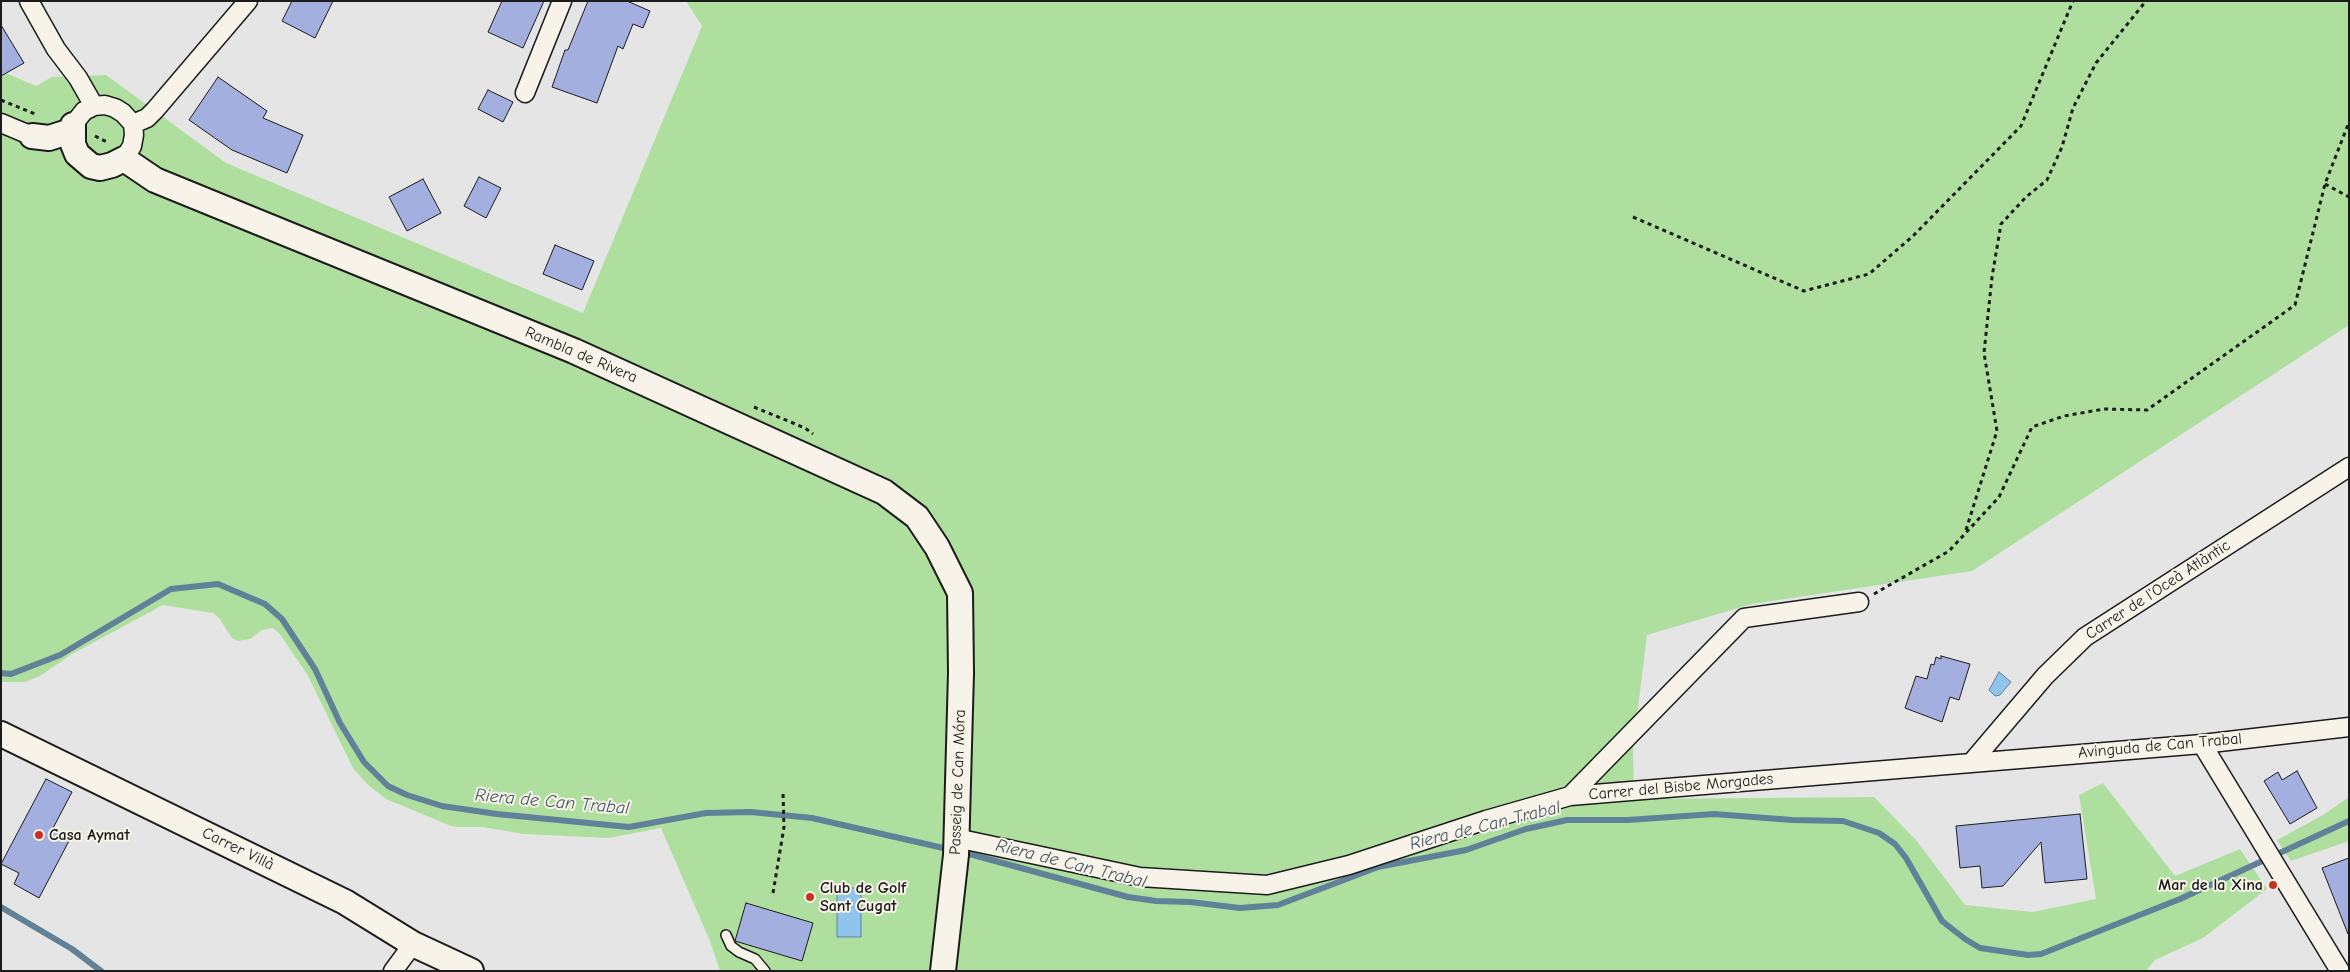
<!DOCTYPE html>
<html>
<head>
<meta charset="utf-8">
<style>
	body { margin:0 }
	#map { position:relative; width:2350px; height:972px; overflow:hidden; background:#e6e5e6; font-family:"Comic Neue",sans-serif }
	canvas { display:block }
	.frame { position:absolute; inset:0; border:2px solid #1c1c1c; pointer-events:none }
</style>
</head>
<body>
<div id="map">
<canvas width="2350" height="972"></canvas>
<div class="frame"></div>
</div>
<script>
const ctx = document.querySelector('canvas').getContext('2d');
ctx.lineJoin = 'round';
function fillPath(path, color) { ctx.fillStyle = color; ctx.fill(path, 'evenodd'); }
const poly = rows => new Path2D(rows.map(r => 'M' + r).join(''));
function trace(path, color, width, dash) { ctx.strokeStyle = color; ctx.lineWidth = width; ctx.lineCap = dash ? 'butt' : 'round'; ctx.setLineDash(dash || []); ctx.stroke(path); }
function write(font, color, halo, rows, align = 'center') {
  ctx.font = font + ' "Comic Neue",sans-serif'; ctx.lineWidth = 4; ctx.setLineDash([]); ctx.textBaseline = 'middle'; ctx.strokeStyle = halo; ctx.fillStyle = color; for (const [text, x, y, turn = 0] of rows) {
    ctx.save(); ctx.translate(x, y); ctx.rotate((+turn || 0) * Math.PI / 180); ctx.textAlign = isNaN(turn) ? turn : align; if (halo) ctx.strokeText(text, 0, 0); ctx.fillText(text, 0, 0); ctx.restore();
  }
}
const green = poly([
	[686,1,2349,1,2349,325,1972,571,1752,604,1647,635,1633,748,1634,799,1874,797,1916,840,1965,905,2033,912,2096,899,2079,795,2103,783,2175,876,2240,849,2267,889,2203,938,2155,960,2146,971,720,971,710,941,661,828,608,838,524,834,483,827,458,827,451,826,386,799,367,784,353,768,307,674,279,633,273,628,262,630,250,639,238,641,232,638,219,618,213,613,163,605,72,654,40,676,25,682,1,682,1,71,36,86,52,77,106,75,226,163,583,313,702,26],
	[2349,797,2349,841,2291,861,2277,840,2323,815]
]);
const water = poly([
	[1999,672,2011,682,2000,695,1995,696,1989,690,1999,672],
	[837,888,861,888,861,937,837,937,837,888]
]);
const stream = poly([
	[1,673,11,674,60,655,171,589,218,584,265,604,282,619,315,669,340,723,364,762,388,786,407,795,442,806,497,814,629,827,706,813,751,812,812,818,952,850],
	[962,852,1128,897,1156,901,1190,902,1240,908,1278,905,1378,867,1466,850,1526,829,1567,820,1628,820,1714,814,1792,820,1843,821,1879,833,1895,844,1906,858,1942,921,1965,939,1980,948,2028,955,2041,954,2180,899,2349,821],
	[1,907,72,949,101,971]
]);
const building = poly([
	[292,1,333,1,315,38,282,21,292,1],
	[502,1,544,1,523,48,488,32,502,1],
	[588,1,627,1,650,11,643,28,633,24,623,49,618,46,597,103,552,87,565,50,568,50,588,1],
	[1,25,24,63,1,76,1,25],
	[218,77,267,111,263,118,303,135,287,173,232,150,189,120,218,77],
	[488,90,513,102,503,122,478,109,488,90],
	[479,177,501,188,486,218,464,206,479,177],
	[423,179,441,213,407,231,389,197,423,179],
	[555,245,594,261,582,290,543,274,555,245],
	[1941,656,1970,664,1959,700,1950,697,1942,722,1905,708,1916,676,1927,679,1931,664,1934,665,1936,657,1941,659,1941,656],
	[2297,771,2317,808,2290,824,2264,781,2278,772,2282,780,2297,771],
	[46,779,72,792,52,830,70,839,39,898,14,884,19,873,1,864,46,779],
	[2080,814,2087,879,2045,883,2041,842,2003,886,1982,888,1980,866,1960,868,1956,826,2080,814],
	[2349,858,2349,934,2348,934,2322,868,2349,858],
	[746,903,813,923,802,961,735,941,746,903]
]);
const path = poly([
	[1,100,35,114],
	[95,136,109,143],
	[2325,184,2349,197],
	[1633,217,1804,291,1869,274,1913,236,2021,126,2073,1],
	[754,407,805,428,813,434],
	[1966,530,1997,431,1984,353,1992,277,2001,224,2026,197,2047,180,2062,147,2073,108,2096,63,2146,1],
	[1874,594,1949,551,1999,497,2032,427,2064,416,2104,409,2147,410,2295,305,2325,184,2349,122],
	[773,893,784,827,783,792]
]);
const lane = poly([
	[726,935,731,946,739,952,755,959,765,971]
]);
const street = poly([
	[29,1,56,49,78,78,94,106],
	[525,93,562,1],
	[1,123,32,136],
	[133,124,147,118,155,110,248,1],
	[73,125,84,111,94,106,105,105,115,108,123,113,133,124,134,135,132,146,124,159],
	[2202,744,2340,971],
	[1971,763,2045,676,2085,637,2349,467],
	[1570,796,1744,618,1859,602],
	[956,838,1140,877,1267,885,1349,865,1486,820,1570,796,2202,744,2349,727],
	[393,971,413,944]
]);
const secondary = poly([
	[73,125,73,144,77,154,91,166,100,168,112,165,124,159,155,180,574,351,884,492,917,517,937,547,960,593,961,673,956,855,943,971],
	[32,136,49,138,71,131],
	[1,734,345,902,413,944,471,971]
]);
const markers = [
	[39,835,5,"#c8321e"],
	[2273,885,5,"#c8321e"],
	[810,897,5,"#c8321e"]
];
const streetNames = [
	["Rambla de Rivera",581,355,23],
	["Carrer de l'Oceà Atlàntic",2158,590,-33],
	["Avinguda de Can Trabal",2160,746,-5],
	["Passeig de Can Móra",958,782,-88],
	["Carrer del Bisbe Morgades",1681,787,-5],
	["Carrer Villà",238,849,26]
];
const poiNames = [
	["Casa Aymat",49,835],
	["Mar de la Xina",2263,885,"right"],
	["Club de Golf",820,888],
	["Sant Cugat",820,906]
];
const waterNames = [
	["Riera de Can Trabal",552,802,5],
	["Riera de Can Trabal",1485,826,-14],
	["Riera de Can Trabal",1071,864,14]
];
fillPath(green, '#afdf9f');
fillPath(water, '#8fc4ec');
trace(water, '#618199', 1);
trace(stream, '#618199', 6);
fillPath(building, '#a2afdf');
trace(building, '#1c1c1c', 1);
trace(lane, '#1c1c1c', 12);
trace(street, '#1c1c1c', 21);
trace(secondary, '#1c1c1c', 28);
trace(path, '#1c1c1c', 3, [4, 4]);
trace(lane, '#f7f3e8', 9);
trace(street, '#f7f3e8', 18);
trace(secondary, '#f7f3e8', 24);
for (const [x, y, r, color] of markers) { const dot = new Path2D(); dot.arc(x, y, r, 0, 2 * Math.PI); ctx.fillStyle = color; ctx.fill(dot); trace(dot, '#f7f3e8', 2); }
write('16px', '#1c1c1c', '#f7f3e8', streetNames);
write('bold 16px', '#1c1c1c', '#f7f3e8', poiNames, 'left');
write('italic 18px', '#445765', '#f7f3e8', waterNames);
</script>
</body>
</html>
